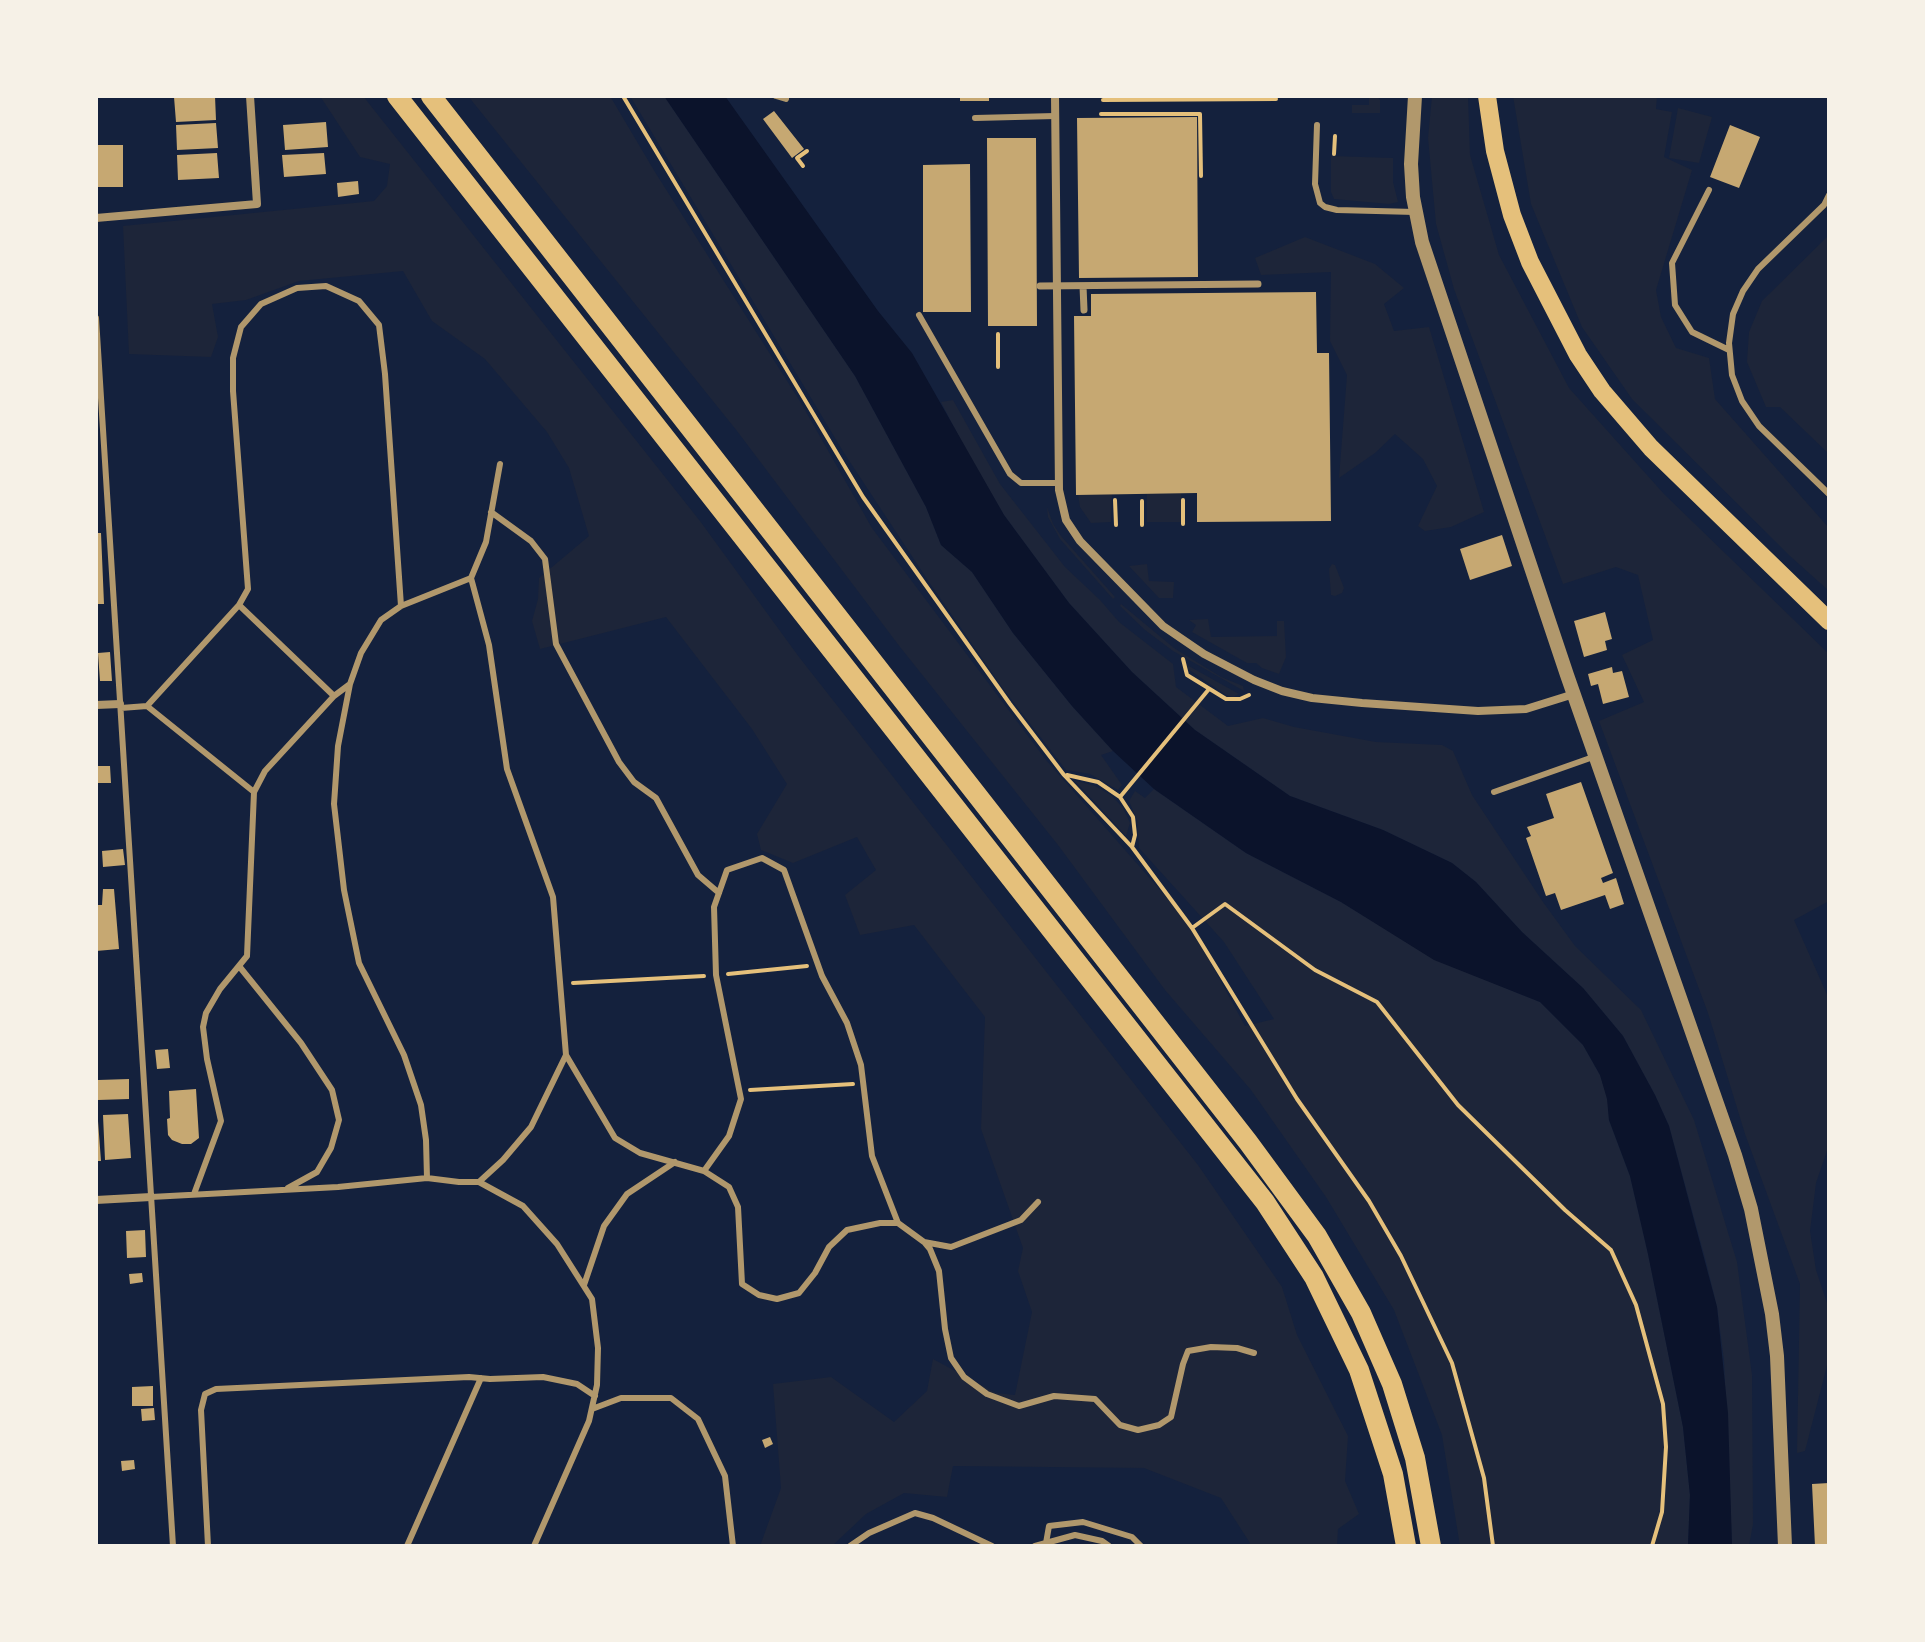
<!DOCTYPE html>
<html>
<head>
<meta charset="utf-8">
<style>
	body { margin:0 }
	#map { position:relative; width:1925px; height:1642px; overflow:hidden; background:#14213d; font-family:Ubuntu,sans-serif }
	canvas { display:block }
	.frame { position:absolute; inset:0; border:98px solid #f6f1e7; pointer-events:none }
</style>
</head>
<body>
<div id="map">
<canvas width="1925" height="1642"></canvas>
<div class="frame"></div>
</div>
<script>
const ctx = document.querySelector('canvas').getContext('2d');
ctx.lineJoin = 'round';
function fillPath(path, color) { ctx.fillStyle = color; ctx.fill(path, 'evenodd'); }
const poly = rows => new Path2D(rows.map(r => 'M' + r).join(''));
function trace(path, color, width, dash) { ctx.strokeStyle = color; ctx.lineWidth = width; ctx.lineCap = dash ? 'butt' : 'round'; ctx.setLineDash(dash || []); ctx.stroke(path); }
const green = poly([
	[320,96,363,96,700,521,799,657,1198,1165,1282,1287,1297,1335,1348,1436,1345,1481,1359,1514,1338,1529,1337,1546,1247,1546,1250,1543,1221,1498,1144,1468,953,1466,947,1497,904,1493,866,1514,832,1546,760,1546,781,1488,773,1384,831,1377,894,1422,927,1391,933,1359,996,1393,1015,1395,1032,1312,1018,1271,1023,1248,981,1129,985,1017,914,925,860,935,845,895,876,870,857,837,793,863,761,850,757,834,787,784,752,729,666,617,540,649,532,621,538,599,539,578,589,536,569,468,547,432,485,359,432,321,403,271,299,281,246,300,212,304,218,337,211,357,129,354,123,226,374,201,387,186,390,164,360,157],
	[468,96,610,96,655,172,801,403,872,528,1046,760,1190,924,1245,1026,1274,1019,1224,942,1139,848,1137,820,1129,801,1135,791,1145,798,1154,789,1246,853,1341,902,1434,959,1540,1002,1583,1045,1600,1075,1608,1099,1609,1120,1630,1176,1648,1254,1683,1427,1690,1495,1688,1546,1460,1546,1442,1435,1394,1310,1326,1197,1251,1090,1165,990,1058,845,900,647,737,431],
	[630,96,664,96,855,376,926,507,941,545,972,572,1013,633,1072,706,1113,751,1101,755,1122,785,1118,790,1090,774,1066,770,1004,690,929,582,844,453],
	[1369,96,1377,96,1380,100,1380,113,1352,113,1352,105,1369,105],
	[1432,96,1468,96,1470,155,1499,255,1569,388,1664,494,1829,654,1829,901,1794,920,1829,999,1829,1145,1816,1183,1810,1231,1816,1270,1829,1309,1829,1358,1805,1451,1797,1453,1800,1284,1745,1134,1708,1013,1599,721,1644,702,1622,655,1653,640,1638,575,1616,567,1563,584,1454,289,1436,224,1428,138],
	[1513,96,1657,96,1656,109,1672,112,1664,157,1692,170,1656,290,1661,317,1676,348,1709,358,1715,399,1829,528,1829,591,1790,556,1632,399,1582,327,1531,204],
	[1678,108,1712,117,1699,163,1669,158],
	[1331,156,1393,158,1393,182,1398,202,1389,204,1334,199,1331,192],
	[1829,235,1829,454,1780,407,1766,407,1747,362,1749,332,1762,301],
	[1305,237,1375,264,1404,288,1384,304,1394,331,1429,327,1484,512,1451,527,1425,531,1418,526,1437,486,1423,459,1395,434,1375,453,1339,478,1347,375,1330,341,1331,272,1261,275,1255,258],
	[953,400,1000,484,1065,567,1100,600,1119,622,1173,664,1176,687,1228,726,1263,718,1294,727,1376,742,1442,745,1453,751,1472,795,1543,902,1575,946,1641,1010,1694,1120,1737,1262,1752,1375,1753,1524,1749,1546,1732,1546,1724,1360,1717,1307,1706,1262,1669,1126,1655,1095,1623,1036,1583,988,1522,932,1476,882,1452,863,1383,830,1290,796,1195,730,1132,672,1069,603,1004,515,965,449,941,402],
	[1181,493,1181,522,1147,522,1147,494],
	[1112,494,1111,522,1091,523,1080,507,1078,495],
	[1047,507,1053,524,1061,536,1115,597,1113,599,1060,539,1048,517],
	[1147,564,1149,581,1174,582,1173,598,1159,598,1129,566],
	[1332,564,1335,565,1344,588,1342,593,1335,596,1331,595,1329,569],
	[1121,604,1174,648,1221,677,1243,686,1244,691,1173,651,1145,630,1120,606],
	[1208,619,1211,637,1277,636,1277,621,1284,621,1286,657,1279,674,1262,668,1256,663,1247,663,1192,632,1196,625,1189,620],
	[1187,665,1239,694,1233,697,1226,695,1188,669],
	[1074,780,1095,786,1111,795,1123,808,1130,823,1126,836]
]);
const water = poly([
	[664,96,725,96,878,311,912,353,1004,515,1069,603,1132,672,1195,730,1290,796,1383,830,1452,863,1476,882,1522,932,1583,988,1623,1036,1655,1095,1669,1126,1717,1307,1728,1413,1732,1546,1688,1546,1690,1495,1683,1427,1648,1254,1630,1176,1609,1120,1607,1099,1600,1075,1583,1045,1540,1002,1434,960,1341,902,1246,853,1154,789,1113,751,1072,706,1013,633,972,572,941,545,926,507,855,376]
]);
const building = poly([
	[215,96,216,120,176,122,174,97],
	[960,96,989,96,989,101,960,101],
	[774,111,804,149,792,158,763,119],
	[1197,117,1198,277,1079,278,1077,118],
	[326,122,328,147,285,150,283,125],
	[216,123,218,148,177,150,176,125],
	[1730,125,1760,137,1739,188,1710,177],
	[987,138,1036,138,1037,326,988,326],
	[97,145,123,145,123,187,97,187],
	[217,153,219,178,178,180,177,155],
	[324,153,326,174,284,177,282,155],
	[970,164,971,312,923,312,923,165],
	[358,181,359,194,338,197,337,183],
	[1316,292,1317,353,1329,353,1331,521,1197,522,1197,493,1076,495,1074,316,1091,316,1091,294],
	[96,533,101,533,104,604,96,604],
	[1502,535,1512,566,1470,580,1460,549],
	[1605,612,1612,639,1605,641,1607,650,1584,657,1574,621],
	[110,652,112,681,100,681,98,653],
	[1612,667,1613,673,1622,671,1629,697,1603,704,1598,684,1591,686,1588,674],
	[96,766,110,766,111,783,96,783],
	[1581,782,1613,873,1601,878,1603,883,1616,878,1624,904,1610,909,1605,895,1561,910,1555,893,1546,896,1526,838,1531,836,1527,827,1554,818,1546,794],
	[123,849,125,865,103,867,102,851],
	[103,889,114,889,119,949,96,951,96,905,102,905],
	[168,1049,170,1068,157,1069,155,1050],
	[129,1079,129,1099,98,1100,98,1080],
	[196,1089,199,1138,191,1144,182,1144,172,1140,168,1135,167,1119,170,1118,169,1091],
	[128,1114,131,1158,105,1160,103,1115],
	[96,1121,98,1121,101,1161,96,1161],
	[145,1230,146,1257,127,1258,126,1231],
	[142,1273,143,1282,130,1284,129,1274],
	[153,1386,153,1406,132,1406,132,1387],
	[154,1408,155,1420,142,1421,141,1409],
	[770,1437,773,1444,765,1448,762,1440],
	[134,1460,135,1469,122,1471,121,1461],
	[1829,1483,1829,1546,1815,1546,1812,1484]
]);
const path = poly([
	[623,96,863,497,1010,704,1064,775,1132,847,1192,928,1297,1099,1369,1201,1401,1256,1452,1363,1484,1478,1493,1546],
	[1103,100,1276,99],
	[1101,114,1200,114,1201,176],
	[1334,154,1335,136],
	[803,166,797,158,807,151],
	[998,334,998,367],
	[1115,500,1116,525],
	[1183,500,1183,524],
	[1142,501,1142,525],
	[1183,659,1187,675,1226,699,1240,699,1249,695],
	[1067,775,1098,782,1120,797,1133,817,1135,835,1132,847],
	[1120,797,1209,689],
	[1192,928,1225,904,1315,970,1377,1002,1458,1105,1565,1210,1611,1250,1636,1305,1663,1404,1666,1447,1662,1512,1652,1546],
	[728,974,807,966],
	[573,983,704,976],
	[750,1090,853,1084]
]);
const service = poly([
	[776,96,786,99],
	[975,118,1055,116],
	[1317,125,1315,184,1320,203,1325,207,1337,210,1415,212],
	[1709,190,1672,263,1675,305,1692,332,1729,350],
	[1829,195,1824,205,1758,269,1743,291,1733,314,1729,343,1732,375,1742,401,1759,426,1829,494],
	[919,315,1010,474,1021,483,1059,483],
	[96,318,173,1546],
	[491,512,531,541,545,559,556,644,619,762,634,782,656,798,698,875,719,893],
	[471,578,489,645,507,769,553,897,566,1055,531,1127,503,1160,479,1182],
	[239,605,334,696],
	[350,684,338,746,334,804,344,890,359,963,404,1055,421,1105,426,1140,427,1178],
	[121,708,147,706],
	[254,792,265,771,334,696,350,684,361,653,381,620,401,606,471,578,486,542,500,464],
	[1494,792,1596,756],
	[239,966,301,1043,332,1090,339,1120,331,1148,317,1172,288,1188],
	[566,1055,615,1138,640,1153,704,1171,729,1187,738,1207,742,1284,759,1295,777,1299,799,1293,815,1273,829,1247,847,1230,880,1223,898,1223],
	[704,1171,729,1136,741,1099,716,975,714,907,727,870,762,858,784,870,822,976,847,1023,861,1065,872,1156,898,1223,924,1242,951,1247,1021,1220,1038,1202],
	[194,1194,221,1121,207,1059,203,1027,206,1013,220,989,247,956,254,792,147,706,239,605,248,589,233,391,233,358,241,327,261,304,297,288,326,286,359,301,379,325,385,374,401,606],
	[151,1197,338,1187,427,1178,459,1182,479,1182,523,1206,557,1244,592,1299,598,1348,597,1385,589,1421,534,1546],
	[925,1243,930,1249,939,1271,945,1329,951,1358,964,1377,987,1394,1019,1406,1054,1396,1095,1399,1120,1425,1138,1430,1159,1425,1171,1417,1183,1364,1188,1351,1211,1347,1237,1348,1254,1353],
	[584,1285,604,1226,627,1194,675,1162],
	[592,1409,621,1398,671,1398,698,1419,725,1476,733,1546],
	[1046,1543,1049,1526,1083,1522,1132,1537,1141,1546],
	[208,1546,201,1410,205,1394,216,1389,469,1377,490,1379,543,1377,577,1384,595,1396],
	[407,1546,481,1378],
	[850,1546,869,1533,915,1513,933,1518,992,1546],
	[1035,1546,1075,1535,1102,1541,1109,1546]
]);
const pedestrian = poly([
	[1040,286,1258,284],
	[1083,286,1084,310]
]);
const minor = poly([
	[1055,96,1059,490,1066,520,1080,541,1163,626,1204,654,1254,680,1282,691,1312,698,1362,703,1478,711,1526,709,1574,694],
	[96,218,257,204,250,96],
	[96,705,120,704],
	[96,1200,151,1197]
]);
const tertiary = poly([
	[1415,96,1411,164,1413,197,1422,242,1567,675,1735,1155,1751,1209,1772,1314,1777,1356,1785,1546]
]);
const primary = poly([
	[1487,96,1495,151,1512,215,1530,262,1578,355,1602,391,1651,448,1829,621]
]);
const motorway = poly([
	[397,96,1265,1202,1314,1277,1359,1370,1393,1474,1406,1546],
	[431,96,1248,1142,1317,1236,1361,1313,1392,1384,1415,1458,1431,1546]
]);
fillPath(green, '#1d2539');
fillPath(water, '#0b132b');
fillPath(building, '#c6a872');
trace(path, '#e5c07b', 4);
trace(service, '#b1986c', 6);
trace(pedestrian, '#b1986c', 7);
trace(minor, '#b1986c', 8);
trace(tertiary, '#b1986c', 14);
trace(primary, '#e5c07b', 18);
trace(motorway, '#e5c07b', 20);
</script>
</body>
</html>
